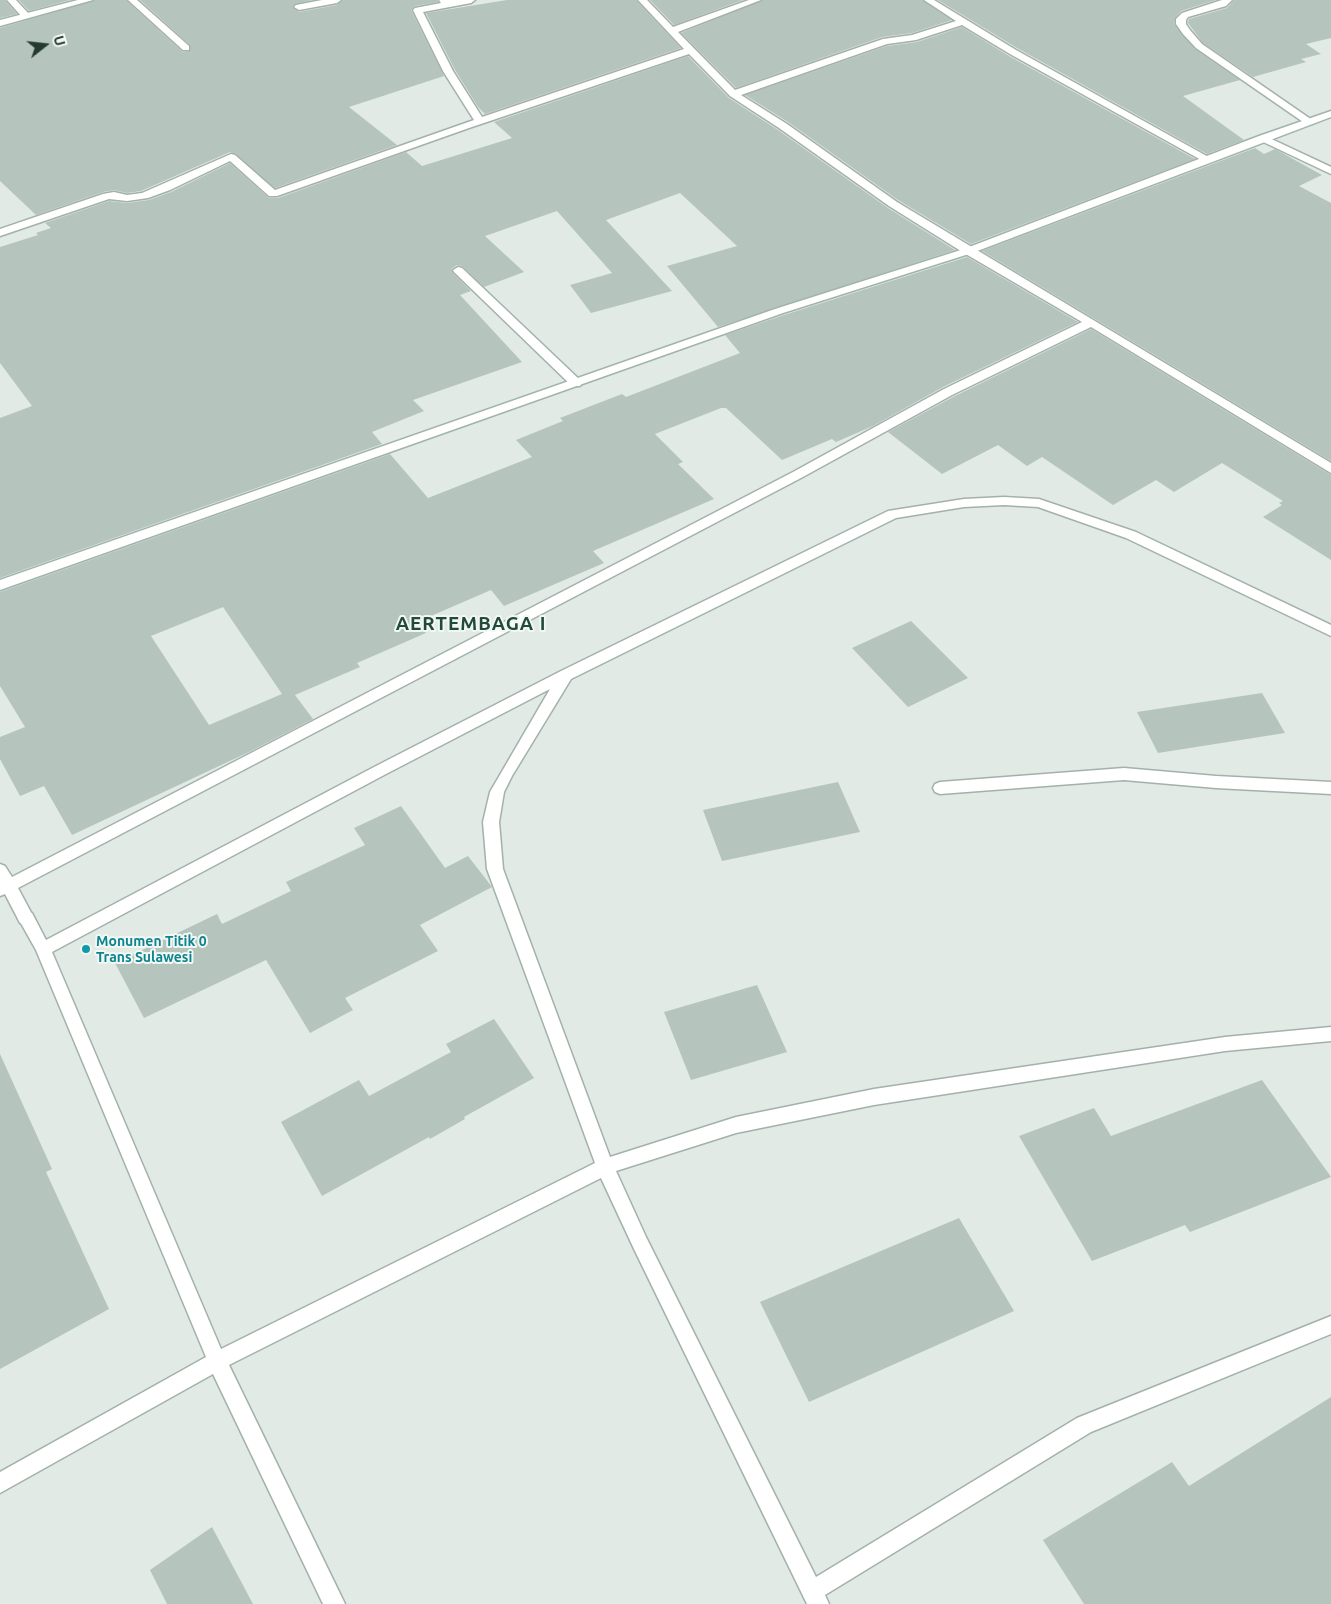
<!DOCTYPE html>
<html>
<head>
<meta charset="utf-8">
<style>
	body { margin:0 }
	#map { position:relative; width:1331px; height:1604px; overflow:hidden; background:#e1eae5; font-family:Ubuntu,sans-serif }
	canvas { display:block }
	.north { position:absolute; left:20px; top:20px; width:50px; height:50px; -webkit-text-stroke:4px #f1f7f3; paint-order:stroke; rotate:74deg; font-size:14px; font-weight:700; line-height:20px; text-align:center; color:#233931 }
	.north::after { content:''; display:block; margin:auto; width:18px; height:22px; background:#233931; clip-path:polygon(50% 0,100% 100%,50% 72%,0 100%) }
</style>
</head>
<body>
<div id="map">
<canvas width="1331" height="1604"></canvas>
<div class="north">U</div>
</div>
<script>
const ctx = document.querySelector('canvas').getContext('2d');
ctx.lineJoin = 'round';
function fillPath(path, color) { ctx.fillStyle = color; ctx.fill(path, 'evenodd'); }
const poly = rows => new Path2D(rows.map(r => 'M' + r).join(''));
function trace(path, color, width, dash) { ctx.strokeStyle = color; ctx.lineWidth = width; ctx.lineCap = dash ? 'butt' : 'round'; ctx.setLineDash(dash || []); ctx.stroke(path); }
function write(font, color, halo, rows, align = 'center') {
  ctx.font = font + ' Ubuntu,sans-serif'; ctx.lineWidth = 4; ctx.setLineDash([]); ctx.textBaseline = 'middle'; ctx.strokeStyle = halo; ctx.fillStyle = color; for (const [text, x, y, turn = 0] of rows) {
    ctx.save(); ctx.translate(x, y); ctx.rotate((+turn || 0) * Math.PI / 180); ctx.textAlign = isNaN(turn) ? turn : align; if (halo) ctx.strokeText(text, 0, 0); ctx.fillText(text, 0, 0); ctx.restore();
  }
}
const building = poly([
	[0,0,5,0,17,14,0,18],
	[19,0,70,0,29,11],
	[95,0,126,0,183,52,190,51,190,45,140,0,312,0,295,4,292,7,299,12,337,5,343,0,437,0,438,2,415,6,411,10,444,76,349,107,397,145,275,188,236,154,230,152,141,191,127,193,114,190,103,192,36,215,0,181,0,28],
	[507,0,636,0,681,48,485,114,478,107,455,70,426,13],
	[650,0,743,0,674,25],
	[763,0,922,0,952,20,912,33,882,37,736,88,681,33],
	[938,0,1216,0,1181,11,1175,18,1174,24,1195,49,1240,80,1183,96,1244,140,1207,154,1017,48],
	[1234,0,1331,0,1331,38,1306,44,1321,54,1301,59,1306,62,1253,77,1203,43,1188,23,1189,19,1227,8],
	[962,27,1009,56,1195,159,971,244,898,200,788,122,745,95,887,46,917,42],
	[688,56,729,98,778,130,888,208,955,250,718,327,667,266,737,246,680,193,606,220,672,291,591,313,570,285,612,273,557,211,485,236,524,272,484,287,462,266,457,265,451,269,453,273,471,291,460,295,522,362,413,400,424,411,372,432,382,444,0,578,0,418,32,406,0,363,0,247,38,235,36,233,51,228,45,223,109,201,127,203,149,200,171,192,230,163,269,198,278,198,406,152,422,166,512,138,494,122],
	[1255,148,1264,154,1275,149,1322,175,1299,186,1331,203,1331,461,982,251],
	[967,257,1078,322,943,387,873,426,836,442,832,439,782,460,726,408,721,408,655,434,683,462,678,464,714,499,593,551,604,563,504,606,491,590,417,622,426,633,357,663,360,667,295,695,313,719,249,752,72,835,44,786,20,796,0,759,0,737,25,727,0,686,0,592,390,454,428,498,532,457,516,440,563,421,560,418,622,394,626,397,740,353,725,335,784,315],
	[223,607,282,694,209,725,151,636],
	[1091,329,1331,475,1331,560,1263,517,1282,505,1279,503,1283,501,1222,463,1174,492,1156,480,1113,505,1042,457,1027,466,998,445,942,474,888,432,953,397],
	[911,621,968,678,908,707,852,648],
	[1262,693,1285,733,1158,753,1137,712],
	[838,782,860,832,722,861,703,810],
	[401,806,445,868,468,856,492,887,420,925,438,951,345,998,353,1010,310,1033,266,960,144,1018,115,963,217,914,222,924,291,891,286,882,365,845,354,828],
	[757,985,787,1052,691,1080,664,1012],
	[494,1019,534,1078,464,1117,465,1119,430,1139,429,1137,322,1196,281,1122,359,1080,369,1096,451,1052,446,1044],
	[0,1054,52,1169,46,1172,109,1309,0,1369],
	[1262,1080,1331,1177,1190,1232,1185,1225,1092,1261,1019,1136,1094,1108,1111,1136],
	[959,1218,1014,1311,809,1402,760,1302],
	[1331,1397,1331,1604,1084,1604,1043,1540,1172,1462,1189,1486],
	[212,1527,253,1604,167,1604,150,1570]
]);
const lane = poly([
	[1004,497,1039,499,1136,532,1331,625,1331,636,1126,538,1038,507,1004,505,964,507,896,518,571,679,512,776,504,792,499,822,503,869,610,1157,736,1117,874,1089,1225,1037,1331,1027,1331,1041,1225,1051,874,1105,736,1133,616,1171,646,1237,816,1577,1077,1418,1331,1316,1331,1334,1091,1432,825,1595,829,1604,807,1604,634,1249,601,1178,229,1365,345,1604,323,1604,213,1374,0,1493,0,1472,206,1357,36,950,18,918,20,913,26,912,32,913,46,940,376,766,561,671,888,511,964,499,1004,497],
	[550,689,490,792,483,822,487,869,595,1163,221,1349,52,952,386,774,550,689],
	[1124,768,1216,776,1331,782,1331,794,1216,788,1124,780,940,794,935,792,933,788,935,784,940,782,1124,768]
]);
const street = poly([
	[7,0,16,0,29,14,29,18,23,18,7,0],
	[128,0,137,0,189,46,189,50,183,50,128,0],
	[322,0,341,0,337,3,299,10,294,7,296,5,322,0],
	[439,0,475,0,471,3,423,12,453,71,482,117,684,49,638,0,647,0,673,27,749,0,761,0,678,32,735,90,883,39,912,35,956,21,924,0,934,0,1016,50,1212,159,1211,161,1203,161,1010,54,962,25,916,40,887,44,741,95,787,124,897,202,1331,463,1331,473,1091,327,952,395,801,478,18,888,34,918,32,923,26,924,20,923,5,894,0,896,0,864,5,866,12,877,793,472,944,389,1082,322,964,253,889,206,779,128,730,96,689,54,469,128,277,196,269,196,230,161,170,190,148,198,127,201,109,199,0,236,0,229,103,194,114,192,127,195,142,193,231,154,235,155,275,190,474,120,443,71,413,10,415,8,441,3,439,0],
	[1222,0,1232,0,1226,6,1188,17,1186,20,1186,24,1190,30,1202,44,1312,120,1312,124,1306,124,1196,48,1183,34,1176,24,1176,19,1182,13,1222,0],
	[1263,135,1331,167,1331,174,1259,140,1258,138,1263,135],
	[458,267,462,268,580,380,582,383,580,386,572,386,454,272,453,270,458,267]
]);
const secondary = poly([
	[78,0,93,0,0,26,0,20,78,0],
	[1331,111,1331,117,972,253,783,313,0,590,0,580,775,309,964,249,1259,136,1331,111]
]);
const markers = [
	[86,949,5,"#0f9aa8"]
];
const cultureNames = [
	["Monumen Titik 0",96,941],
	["Trans Sulawesi",96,957]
];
const districtNames = [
	["AERTEMBAGA I",471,624]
];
fillPath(building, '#b6c4be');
trace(lane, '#a4b1ab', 3);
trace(street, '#a4b1ab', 3);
trace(secondary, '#a1b4ac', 3);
fillPath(lane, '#fff');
fillPath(street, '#fff');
fillPath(secondary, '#fff');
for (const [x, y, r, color] of markers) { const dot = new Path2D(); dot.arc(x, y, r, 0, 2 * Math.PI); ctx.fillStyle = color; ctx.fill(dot); trace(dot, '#f1f7f3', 2); }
write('bold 14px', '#0d838f', '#f1f7f3', cultureNames, 'left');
ctx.letterSpacing = '1px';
write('bold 19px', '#21493c', '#f1f7f3', districtNames);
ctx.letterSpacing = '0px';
</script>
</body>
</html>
